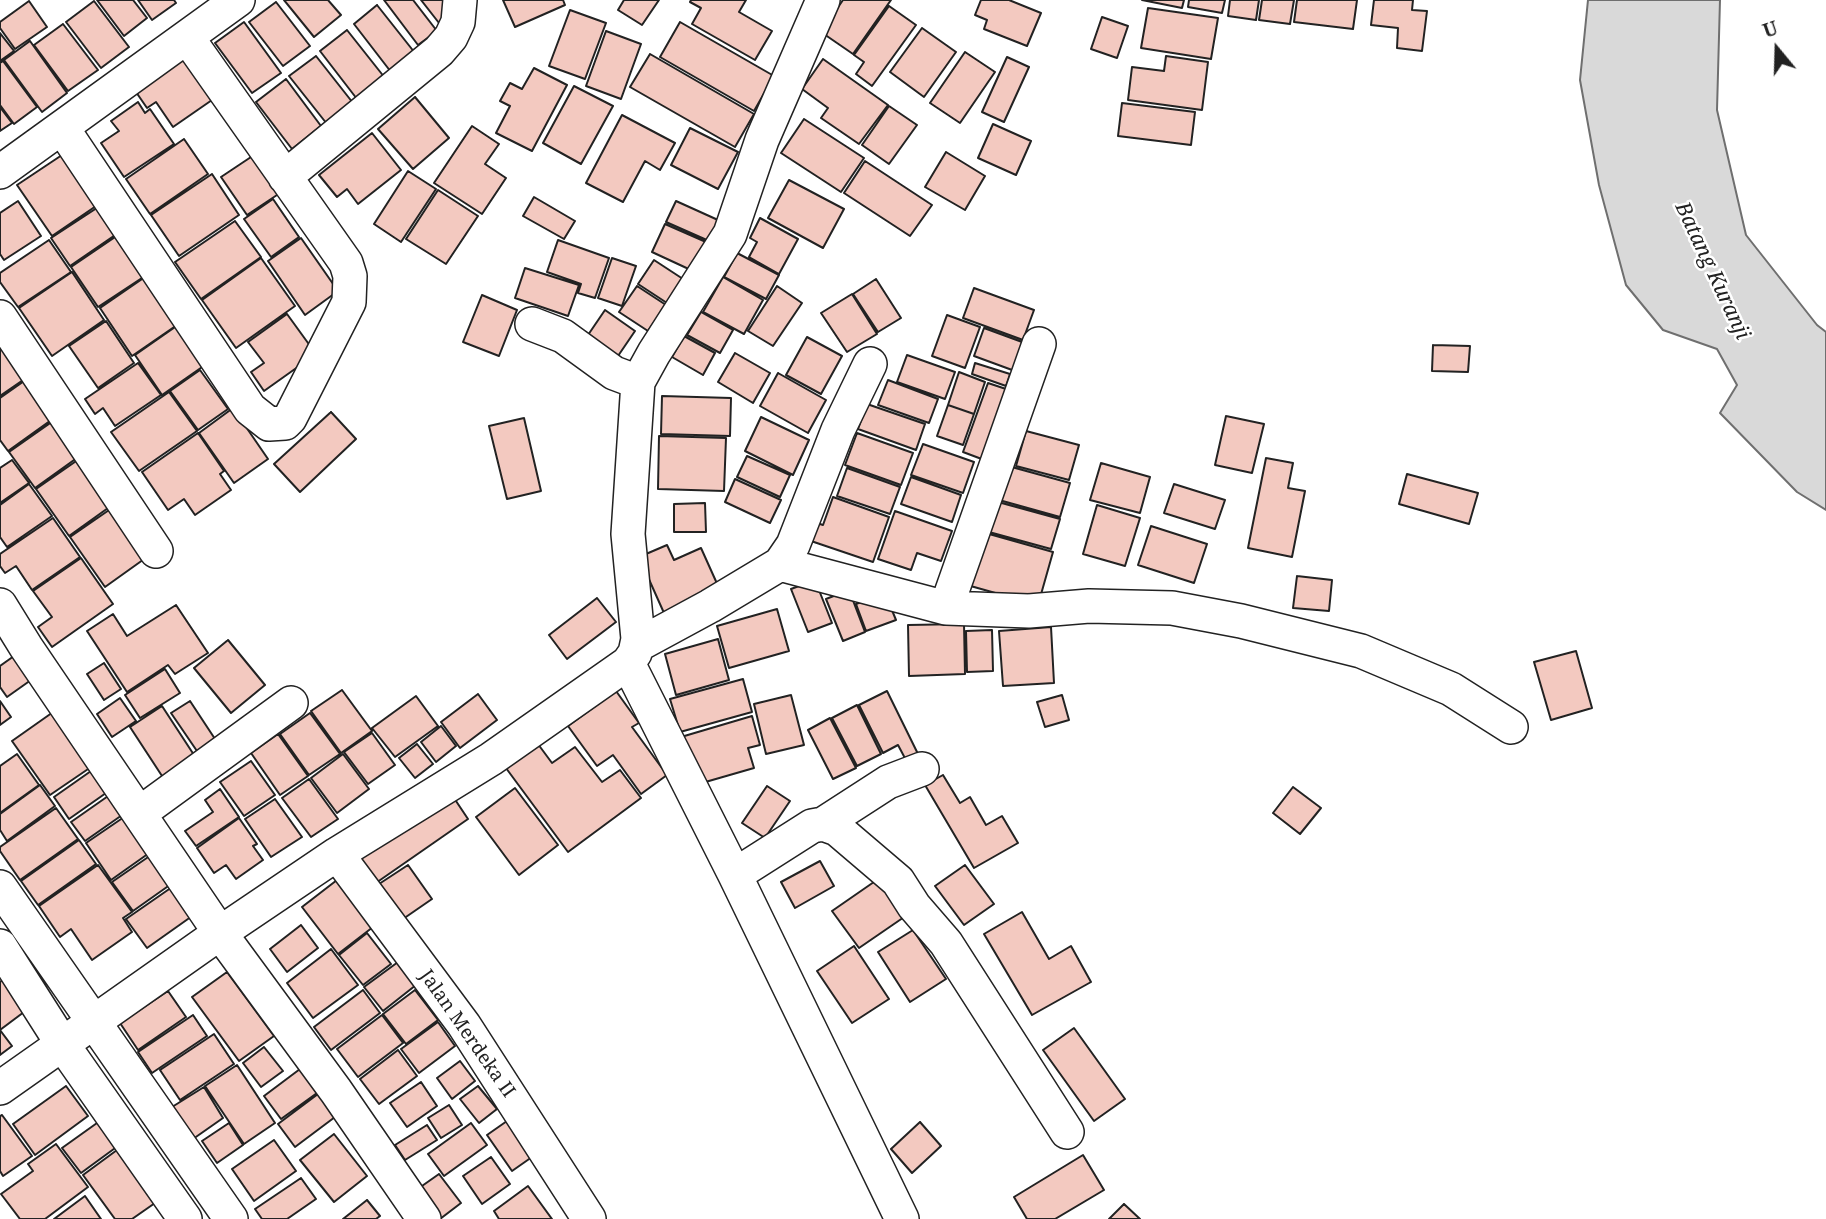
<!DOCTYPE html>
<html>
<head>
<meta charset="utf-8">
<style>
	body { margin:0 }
	#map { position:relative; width:1826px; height:1219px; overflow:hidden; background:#fff; font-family:"Noto Serif",serif }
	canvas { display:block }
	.north { position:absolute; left:1742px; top:14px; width:70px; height:70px; -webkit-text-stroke:5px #fff; paint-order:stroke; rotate:341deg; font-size:19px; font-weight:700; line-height:28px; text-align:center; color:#222 }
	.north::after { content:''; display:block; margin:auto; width:24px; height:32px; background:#222; clip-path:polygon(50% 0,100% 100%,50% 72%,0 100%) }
</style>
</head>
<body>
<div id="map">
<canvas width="1826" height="1219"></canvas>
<div class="north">U</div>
</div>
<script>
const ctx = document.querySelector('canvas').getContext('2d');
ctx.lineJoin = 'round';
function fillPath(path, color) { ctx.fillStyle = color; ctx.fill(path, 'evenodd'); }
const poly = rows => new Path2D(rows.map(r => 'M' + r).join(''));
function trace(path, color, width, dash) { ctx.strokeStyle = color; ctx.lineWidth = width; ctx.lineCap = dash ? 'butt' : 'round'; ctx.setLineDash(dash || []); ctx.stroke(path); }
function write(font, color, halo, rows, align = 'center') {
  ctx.font = font + ' "Noto Serif",serif'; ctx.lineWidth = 5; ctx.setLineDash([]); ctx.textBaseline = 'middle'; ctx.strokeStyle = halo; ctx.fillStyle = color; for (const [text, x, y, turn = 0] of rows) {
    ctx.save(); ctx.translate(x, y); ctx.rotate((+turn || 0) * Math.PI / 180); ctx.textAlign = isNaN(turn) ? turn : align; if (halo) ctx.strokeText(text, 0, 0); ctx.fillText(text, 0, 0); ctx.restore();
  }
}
const water = poly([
	[1588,0,1720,0,1717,110,1746,235,1817,325,1826,332,1826,510,1797,492,1720,413,1737,385,1717,349,1663,330,1626,285,1599,185,1580,80,1588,0]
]);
const building = poly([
	[97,0,133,0,147,18,124,36,97,0],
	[138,0,174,0,176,3,152,20,138,0],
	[284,0,328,0,341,15,314,37,284,0],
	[384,0,413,0,437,31,418,45,384,0],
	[421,0,446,0,455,11,439,23,421,0],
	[503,0,563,0,565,5,515,27,503,0],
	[624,0,659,0,642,25,618,10,624,0],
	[691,0,746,0,739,12,772,31,755,60,692,24,701,8,690,2,691,0],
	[843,0,891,0,853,54,821,32,843,0],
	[981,0,1009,0,1041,13,1027,46,984,29,987,20,975,15,981,0],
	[1142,0,1184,0,1182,8,1142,0],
	[1189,0,1225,0,1222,13,1188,7,1189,0],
	[1230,0,1259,0,1256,20,1228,16,1230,0],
	[1262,0,1294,0,1290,24,1259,20,1262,0],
	[1297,0,1357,0,1353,29,1294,22,1297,0],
	[1374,0,1413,0,1412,10,1427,11,1422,51,1397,48,1398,28,1371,25,1374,0],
	[29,1,47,27,15,49,0,28,0,22,29,1],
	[94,1,129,47,101,68,66,22,94,1],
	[276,2,310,46,283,66,249,22,276,2],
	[377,5,415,53,391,72,354,24,377,5],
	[889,6,916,25,872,86,856,74,864,62,854,55,889,6],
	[1148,8,1218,18,1211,59,1141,48,1148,8],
	[570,10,606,23,585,79,549,66,570,10],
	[1102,17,1128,26,1117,58,1091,49,1102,17],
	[244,22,281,73,252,93,215,43,244,22],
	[680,22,774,76,754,111,660,57,680,22],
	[63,24,98,70,68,91,34,45,63,24],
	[922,28,956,52,924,97,890,72,922,28],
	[347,30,385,78,357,99,320,51,347,30],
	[606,31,641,44,621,99,586,86,606,31],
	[0,33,14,51,0,61,0,33],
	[30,41,67,93,42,112,4,60,30,41],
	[965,52,995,72,960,123,930,103,965,52],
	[650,54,754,114,735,147,630,87,650,54],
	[316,56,353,103,327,124,289,76,316,56],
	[1166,56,1208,62,1202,110,1128,100,1132,67,1164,71,1166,56],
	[1007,57,1029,67,1004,122,982,112,1007,57],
	[184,59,212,100,173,127,156,102,147,108,136,92,184,59],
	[823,59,888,105,859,144,821,118,828,108,802,89,823,59],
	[3,61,37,107,14,124,0,105,0,63,3,61],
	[534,68,567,85,532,151,496,133,510,106,500,101,510,83,522,89,534,68],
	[286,79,321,126,292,149,256,102,286,79],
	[574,86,613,106,581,164,543,143,574,86],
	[415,97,449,138,413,169,378,129,415,97],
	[138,102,145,113,150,109,174,144,124,177,101,143,119,131,111,121,138,102],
	[1122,103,1195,112,1191,145,1118,136,1122,103],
	[889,106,917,125,889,164,862,145,889,106],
	[0,107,12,123,0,131,0,107],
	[622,115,675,143,660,170,645,161,623,202,586,183,622,115],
	[804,119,864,158,841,192,781,153,804,119],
	[993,124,1031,141,1016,175,978,158,993,124],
	[472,126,499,144,485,164,506,178,482,214,434,183,472,126],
	[690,128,738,152,718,189,671,165,690,128],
	[372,133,401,170,358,204,347,189,337,197,319,175,372,133],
	[184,139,208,174,150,214,126,179,184,139],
	[946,152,985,176,965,210,925,187,946,152],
	[65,153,99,204,52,236,17,185,65,153],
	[254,155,280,193,247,215,221,177,254,155],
	[865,161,932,205,910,236,844,193,865,161],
	[408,171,436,189,401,242,374,224,408,171],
	[212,174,239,215,179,256,151,215,212,174],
	[789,180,844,209,823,248,768,218,789,180],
	[438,190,478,216,446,264,406,239,438,190],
	[534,197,575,221,564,239,523,216,534,197],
	[273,199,299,237,271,257,244,219,273,199],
	[18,201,41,236,4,260,0,254,0,213,18,201],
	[676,201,718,220,709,241,666,222,676,201],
	[103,204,121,231,70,266,51,238,103,204],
	[760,218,798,239,779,274,749,257,757,242,750,238,760,218],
	[235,221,261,257,201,299,175,262,235,221],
	[665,224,706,242,693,271,652,252,665,224],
	[124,231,151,272,98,307,71,267,124,231],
	[301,238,338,291,305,315,268,261,301,238],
	[49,240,71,272,18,307,0,282,0,273,49,240],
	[558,240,609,258,595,298,578,293,581,284,547,272,558,240],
	[737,253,779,275,766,299,724,277,737,253],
	[261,258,295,306,236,348,202,300,261,258],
	[612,258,636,266,622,306,598,298,612,258],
	[654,260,683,279,667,303,638,284,654,260],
	[525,268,579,285,568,316,515,298,525,268],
	[72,272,104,320,52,356,19,308,72,272],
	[145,277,177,325,132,356,100,308,145,277],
	[723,277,763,300,744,334,703,312,723,277],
	[876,279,901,318,878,332,853,294,876,279],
	[637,286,666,305,648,331,619,312,637,286],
	[777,286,802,303,773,346,748,331,777,286],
	[974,288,1034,310,1023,340,963,318,974,288],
	[852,294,877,334,847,352,821,313,852,294],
	[482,295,517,310,499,356,463,342,482,295],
	[605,310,635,331,618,356,588,335,605,310],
	[701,312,733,330,720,353,687,335,701,312],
	[287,314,316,354,264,391,251,372,264,363,248,342,287,314],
	[947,315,980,327,965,368,932,356,947,315],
	[106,321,134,363,98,388,69,346,106,321],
	[178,325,205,365,162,395,135,355,178,325],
	[984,328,1033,346,1023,374,974,356,984,328],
	[684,336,715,353,703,375,672,357,684,336],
	[807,337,842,356,821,394,786,375,807,337],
	[0,342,26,378,0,396,0,342],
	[1433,345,1470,346,1468,372,1432,371,1433,345],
	[735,353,770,373,753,403,718,382,735,353],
	[907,355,955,372,945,399,897,382,907,355],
	[138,363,161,395,115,426,103,408,95,414,85,399,138,363],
	[975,363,1010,374,1006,386,972,374,975,363],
	[200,370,228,409,198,430,170,391,200,370],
	[959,372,985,382,974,414,948,405,959,372],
	[778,373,826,400,808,433,760,406,778,373],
	[27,379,54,418,8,451,0,440,0,398,27,379],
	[888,380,938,399,929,423,878,405,888,380],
	[988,383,1012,391,987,461,963,452,988,383],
	[169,392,197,431,139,471,111,432,169,392],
	[662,396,731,398,730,436,661,434,662,396],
	[867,404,925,424,916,450,858,429,867,404],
	[948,405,974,414,963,445,937,436,948,405],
	[233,408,268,459,234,483,199,433,233,408],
	[331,412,356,439,300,492,274,464,331,412],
	[1226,416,1264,424,1252,473,1215,465,1226,416],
	[761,417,809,440,793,475,745,451,761,417],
	[524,418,541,491,507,499,489,426,524,418],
	[56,419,81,455,35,488,9,452,56,419],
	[1026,431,1079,445,1069,480,1016,466,1026,431],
	[198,433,224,471,220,474,231,490,195,515,184,499,168,510,142,472,198,433],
	[857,433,913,453,901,485,845,465,857,433],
	[659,436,726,438,724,491,658,489,659,436],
	[923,444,974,462,963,493,911,475,923,444],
	[747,456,790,475,780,497,737,477,747,456],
	[82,457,115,503,69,536,36,489,82,457],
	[1266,458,1293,463,1288,488,1305,491,1292,557,1248,548,1266,458],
	[12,460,29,483,0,503,0,468,12,460],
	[1101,463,1150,477,1140,513,1090,500,1101,463],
	[1008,466,1070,483,1060,517,999,500,1008,466],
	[847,468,900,487,890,514,837,496,847,468],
	[1407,474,1478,493,1469,524,1399,504,1407,474],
	[911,477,961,495,952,522,901,504,911,477],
	[735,479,781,500,770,523,725,502,735,479],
	[29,484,52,516,7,547,0,537,0,505,29,484],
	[1174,484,1225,500,1215,529,1164,513,1174,484],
	[833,497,889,517,873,562,808,540,814,522,823,525,833,497],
	[998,502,1060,519,1051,549,989,532,998,502],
	[705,503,706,532,674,532,674,504,705,503],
	[1097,505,1140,518,1125,566,1083,554,1097,505],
	[112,508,147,557,105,587,70,537,112,508],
	[895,511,952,531,941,561,917,553,911,570,878,559,895,511],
	[53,518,80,557,32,590,16,566,5,573,0,566,0,554,53,518],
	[1151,526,1207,544,1194,583,1138,565,1151,526],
	[982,532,1053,552,1038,605,967,585,982,532],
	[667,545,674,560,701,548,719,588,664,613,639,557,667,545],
	[81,558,113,604,52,647,38,627,52,617,33,591,81,558],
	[1297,576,1332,580,1329,611,1293,608,1297,576],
	[815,580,832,623,808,632,791,589,815,580],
	[849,590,865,632,843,641,826,599,849,590],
	[885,593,896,620,866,631,856,604,885,593],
	[597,598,616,622,567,659,549,635,597,598],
	[176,605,208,653,175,674,168,665,127,692,87,631,113,614,127,636,176,605],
	[777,609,789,651,729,668,717,626,777,609],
	[964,624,965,674,909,676,908,625,964,624],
	[1051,627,1054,683,1003,686,999,631,1051,627],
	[992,630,993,671,967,672,966,631,992,630],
	[718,639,729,680,676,695,665,654,718,639],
	[228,640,265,685,231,713,194,668,228,640],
	[1576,651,1592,708,1551,720,1534,662,1576,651],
	[14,656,31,680,7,697,0,687,0,666,14,656],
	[104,663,121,689,104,700,87,674,104,663],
	[165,669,180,693,140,718,125,695,165,669],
	[743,679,752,712,680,732,670,699,743,679],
	[342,690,372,731,341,753,311,711,342,690],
	[616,691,639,723,632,727,667,775,641,794,613,755,597,766,568,726,616,691],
	[887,691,919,756,907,762,898,745,883,753,859,705,887,691],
	[478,694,497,720,460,748,441,722,478,694],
	[791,695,804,745,766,754,754,704,791,695],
	[1062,695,1069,720,1045,727,1037,702,1062,695],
	[416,696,438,726,395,757,372,728,416,696],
	[120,698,136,721,112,737,97,714,120,698],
	[0,701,11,717,0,725,0,701],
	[190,701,217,742,199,754,171,713,190,701],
	[857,705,881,754,857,766,832,718,857,705],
	[162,706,196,758,164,779,130,727,162,706],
	[56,710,94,765,50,795,12,741,56,710],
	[310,713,340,754,309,775,280,734,310,713],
	[752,716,760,745,748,748,754,768,695,785,681,737,752,716],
	[830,718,856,768,833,779,808,730,830,718],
	[441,726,456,746,436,762,421,742,441,726],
	[372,733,395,765,368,784,344,752,372,733],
	[278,734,308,776,280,795,251,753,278,734],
	[535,740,552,763,575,747,602,782,620,770,641,798,568,852,503,764,535,740],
	[417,744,433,764,415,778,399,758,417,744],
	[17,754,39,785,0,813,0,766,17,754],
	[343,754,369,789,337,813,311,778,343,754],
	[251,761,275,795,244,816,220,782,251,761],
	[91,771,106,793,69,819,54,797,91,771],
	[943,775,960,803,970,797,986,825,1002,816,1018,843,974,868,925,785,943,775],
	[309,779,338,819,311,837,282,798,309,779],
	[40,785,55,806,7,841,0,830,0,814,40,785],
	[767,786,790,801,765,838,742,823,767,786],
	[1293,787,1321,808,1300,834,1273,813,1293,787],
	[515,788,558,845,519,875,476,817,515,788],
	[220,789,239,817,196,846,185,831,213,812,205,800,220,789],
	[111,794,125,813,85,841,71,822,111,794],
	[452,795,468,819,373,885,356,861,452,795],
	[275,799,302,837,271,857,245,819,275,799],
	[56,808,78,839,20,880,0,851,0,847,56,808],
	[127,815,152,851,111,880,86,843,127,815],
	[239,818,257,844,253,846,263,860,236,879,226,865,214,873,197,848,239,818],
	[79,840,96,864,38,905,21,881,79,840],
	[154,853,174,882,133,911,112,882,154,853],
	[820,861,834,886,795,908,781,882,820,861],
	[98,865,132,912,123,918,132,932,92,960,71,929,60,937,39,906,98,865],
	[408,865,432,899,403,919,379,884,408,865],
	[965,865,994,904,964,925,935,886,965,865],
	[884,875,910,913,859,948,832,911,884,875],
	[337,880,373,927,338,954,302,907,337,880],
	[175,885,195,914,147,948,126,919,175,885],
	[1022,912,1049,959,1071,946,1091,982,1032,1015,984,934,1022,912],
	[301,925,318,948,287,972,270,949,301,925],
	[913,930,946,979,910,1002,878,952,913,930],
	[367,933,391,964,363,985,339,955,367,933],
	[854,946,889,999,852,1023,817,971,854,946],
	[331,949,358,985,313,1018,287,983,331,949],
	[398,962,416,985,383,1011,364,987,398,962],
	[227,972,274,1036,239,1061,192,997,227,972],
	[9,975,32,1006,0,1030,12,1046,0,1055,0,982,9,975],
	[363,990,380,1013,331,1050,314,1027,363,990],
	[415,990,438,1020,406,1044,383,1014,415,990],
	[168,991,186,1017,138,1050,120,1023,168,991],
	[193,1015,207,1036,152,1073,138,1052,193,1015],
	[382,1015,403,1043,358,1077,337,1049,382,1015],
	[438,1022,455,1046,419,1073,401,1049,438,1022],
	[1074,1028,1125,1099,1094,1121,1043,1050,1074,1028],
	[214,1034,234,1064,180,1100,160,1070,214,1034],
	[264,1047,283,1071,261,1087,243,1063,264,1047],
	[398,1050,417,1076,379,1104,360,1079,398,1050],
	[460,1061,475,1081,452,1099,437,1078,460,1061],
	[237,1065,275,1123,244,1144,205,1086,237,1065],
	[300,1069,317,1093,281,1119,264,1096,300,1069],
	[421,1082,437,1106,407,1127,390,1103,421,1082],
	[66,1086,88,1116,35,1155,13,1124,66,1086],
	[478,1086,497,1109,479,1123,460,1099,478,1086],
	[204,1087,223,1118,193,1139,172,1107,204,1087],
	[318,1094,335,1117,295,1147,278,1124,318,1094],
	[449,1105,462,1125,441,1138,428,1118,449,1105],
	[2,1115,32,1156,3,1176,0,1171,0,1116,2,1115],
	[104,1118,122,1143,81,1173,62,1148,104,1118],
	[507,1121,532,1157,512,1171,487,1135,507,1121],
	[920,1122,941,1146,912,1173,891,1149,920,1122],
	[229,1123,243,1145,217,1163,202,1141,229,1123],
	[471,1123,487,1145,444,1176,428,1154,471,1123],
	[427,1125,437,1140,405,1160,395,1145,427,1125],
	[334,1134,367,1176,334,1202,300,1160,334,1134],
	[274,1140,296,1171,254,1201,232,1169,274,1140],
	[56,1144,88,1187,45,1219,20,1219,1,1194,33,1171,28,1164,56,1144],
	[117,1150,155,1203,132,1219,115,1219,83,1175,117,1150],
	[1083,1155,1104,1190,1055,1219,1027,1219,1014,1197,1083,1155],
	[491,1157,510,1184,482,1204,463,1176,491,1157],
	[439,1174,461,1203,440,1219,412,1193,439,1174],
	[301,1178,316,1199,287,1219,262,1219,255,1209,301,1178],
	[528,1186,552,1219,499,1219,494,1211,528,1186],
	[85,1196,101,1219,54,1219,85,1196],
	[367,1200,380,1216,376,1219,343,1219,367,1200],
	[1124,1204,1140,1219,1109,1219,1124,1204]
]);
const minor = poly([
	[63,129,250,409,269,424,285,423,290,418,349,302,350,276,346,263,187,37],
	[0,172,238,0],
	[285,177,439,51,451,37,458,22,460,0],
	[0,317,156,551],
	[532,324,563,336,614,373,638,382],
	[780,564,946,608,1029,611,1089,606,1172,608,1241,621,1361,651,1451,689,1511,727],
	[0,605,26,647,220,933,336,1091,424,1219],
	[946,608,1039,344],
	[638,645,710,606,780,564,793,545,838,430,870,364],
	[628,663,735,875,902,1219],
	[140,813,291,703],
	[823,824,888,782,922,769],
	[337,854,464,1025,589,1219],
	[735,875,812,826,823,824,837,829,898,881,914,906,946,943,1067,1132],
	[0,887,231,1219],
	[0,946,63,1045,185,1219],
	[0,1088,220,933,337,854,491,759,628,663,635,653,638,639,628,534,638,382,654,353,730,234,762,140,823,0]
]);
const streetNames = [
	["Jalan Merdeka II",467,1034,55]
];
const waterNames = [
	["Batang Kuranji",1712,271,65]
];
fillPath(water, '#d9d9d9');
trace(water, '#6f6f6f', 2);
fillPath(building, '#f3c9c0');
trace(building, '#222', 2);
trace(minor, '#222', 36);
trace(minor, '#fff', 33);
write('19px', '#222', '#fff', streetNames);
write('italic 21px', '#222', '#fff', waterNames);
</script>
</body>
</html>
